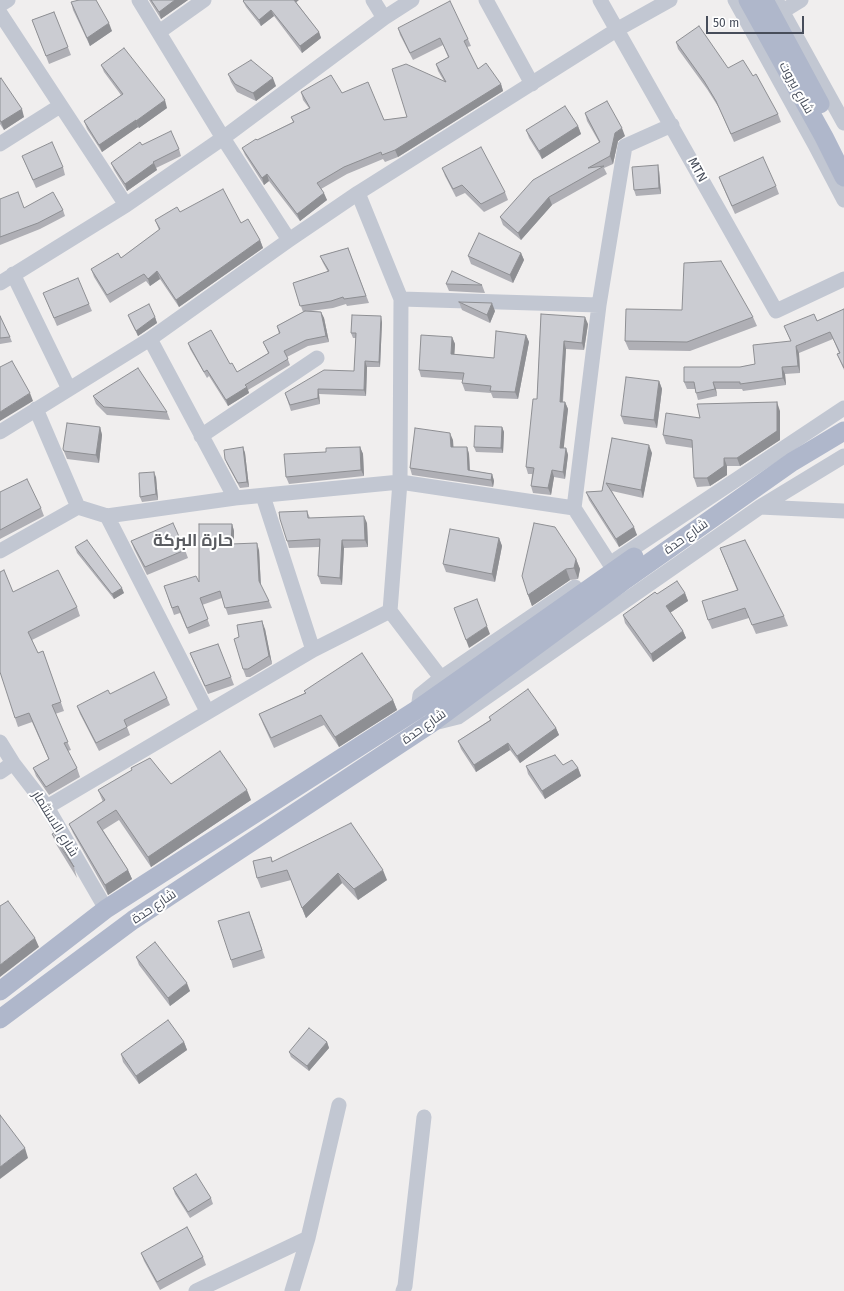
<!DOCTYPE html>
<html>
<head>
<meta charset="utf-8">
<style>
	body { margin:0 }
	#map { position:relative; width:844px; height:1291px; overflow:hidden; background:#f0eeee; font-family:"Fira Sans",sans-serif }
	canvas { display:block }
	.scale { position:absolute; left:706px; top:16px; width:98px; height:18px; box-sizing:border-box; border:2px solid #474d5a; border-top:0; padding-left:5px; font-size:12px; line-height:14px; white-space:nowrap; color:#474d5a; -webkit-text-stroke:3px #fff; paint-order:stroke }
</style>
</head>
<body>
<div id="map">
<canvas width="844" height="1291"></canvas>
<div class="scale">50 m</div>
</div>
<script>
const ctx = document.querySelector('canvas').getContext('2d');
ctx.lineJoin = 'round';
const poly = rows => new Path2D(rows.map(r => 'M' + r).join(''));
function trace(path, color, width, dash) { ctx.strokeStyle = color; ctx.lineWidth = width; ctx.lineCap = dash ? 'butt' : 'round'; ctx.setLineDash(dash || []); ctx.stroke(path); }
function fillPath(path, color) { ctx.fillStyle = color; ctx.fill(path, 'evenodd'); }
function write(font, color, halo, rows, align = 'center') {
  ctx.font = font + ' "Fira Sans",Cairo,sans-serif'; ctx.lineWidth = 4; ctx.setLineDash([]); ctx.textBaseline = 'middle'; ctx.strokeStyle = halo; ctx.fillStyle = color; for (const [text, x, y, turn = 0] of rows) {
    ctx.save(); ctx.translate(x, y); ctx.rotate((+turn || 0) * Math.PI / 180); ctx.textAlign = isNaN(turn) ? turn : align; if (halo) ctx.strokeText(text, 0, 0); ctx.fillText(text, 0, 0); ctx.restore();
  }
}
const minor = poly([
	[139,0,223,138,289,240],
	[373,0,384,18],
	[486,0,532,84],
	[600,0,776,311,844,279],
	[735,0,815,145,844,200],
	[776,0,844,123],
	[0,5,8,0],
	[783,11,801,0],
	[0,13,126,205],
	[159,32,204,0],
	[0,144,60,106],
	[358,193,401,299,400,482,390,611,441,678],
	[13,274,69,389],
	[0,283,126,205,223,138,384,18,412,0],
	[401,299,599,305],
	[150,339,235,498],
	[36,409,78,507],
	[0,432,150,339,289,240,358,193,618,29,670,0],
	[201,436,317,358],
	[263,496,313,650],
	[760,507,844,511],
	[107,516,207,711],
	[0,551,78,507,107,516,235,498,400,482,574,508],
	[617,559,844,408],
	[610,564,574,508,599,305,625,146,672,125],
	[418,709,420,695,441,678,575,587],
	[434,723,458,717,760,507,844,456],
	[0,742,13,763,47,807,106,909],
	[0,772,13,763],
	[47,807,313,650,390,611],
	[196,1291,308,1238],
	[292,1291,308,1238,339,1105],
	[403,1291,405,1286,424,1117]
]);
const major = poly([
	[748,0,824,137,844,177],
	[764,0,820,104],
	[0,991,106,909,418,709,634,557],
	[0,1019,133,920,430,724,622,582,792,462,844,431]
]);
const wall = poly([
	[149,0,188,0,161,19],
	[243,1,296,2,319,32,321,38,302,53,274,16,261,26,246,7],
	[71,2,112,31,90,46,73,10],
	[54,12,71,55,49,64,32,20],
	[398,28,468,39,471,46,467,47,478,69,501,84,503,91,398,157,385,162,383,159,347,174,321,189,327,200,300,221,269,181,264,185,245,155,242,148,257,140,293,122,291,117,309,108,303,100,301,92,342,93,384,120,407,117,444,81,438,71,436,64,448,57,443,45,413,60,400,35],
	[676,42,728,68,753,76,778,114,781,122,734,142,719,108,707,89,678,49],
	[101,65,167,108,139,128,138,127,102,152,87,129,84,121,121,95,104,72],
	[228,74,276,86,256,101,237,92,231,82],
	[0,79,24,117,4,130,0,124],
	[585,113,625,136,618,141,613,164,604,168,607,174,552,205,521,240,503,225,500,217,599,142,587,121],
	[578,126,581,134,542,159,529,138,526,130],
	[142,145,179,149,181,156,156,168,157,170,127,191,114,170,111,163],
	[22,156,63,167,65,175,36,188],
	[442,168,505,192,508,200,484,212,465,193,456,197,445,176],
	[659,170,661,194,636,196,634,190],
	[719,177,776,186,779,194,735,214,722,185],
	[0,199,24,208,63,210,65,216,40,229,0,245],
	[180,212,241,223,260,240,263,248,179,307,160,279,150,286,146,281,110,303,94,277,91,269,121,258,159,230,155,220],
	[348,248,369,303,347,306,346,304,333,308,311,311,321,312,324,318,329,342,308,346,287,357,290,365,248,390,249,393,228,406,209,376,207,378,190,349,188,343,230,364,237,372,268,353,263,342,279,334,277,326,303,312,293,283,328,272,323,263,320,256],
	[521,253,524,260,513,283,471,264,468,256],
	[446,284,482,285,485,293,449,291],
	[43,293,89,304,92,311,57,326],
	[459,302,495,311,490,323,462,310],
	[844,309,844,370,837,354,839,353,833,339,799,353,800,373,785,374,786,385,743,391,742,389,716,389,717,396,698,400,695,389,687,389,684,382,740,367,755,364,791,342,784,326,817,321],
	[541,314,588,324,584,350,566,349,563,402,565,402,568,409,563,448,566,448,568,455,565,479,554,477,551,495,533,493,531,486,532,474,528,474,526,467,537,399],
	[128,315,155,317,157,323,138,336,130,320],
	[0,316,10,337,12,342,0,344],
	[753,317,757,326,690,351,629,350,625,341],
	[382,322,380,367,367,367,366,396,319,394,320,404,291,411,285,393,354,371,356,338,353,338,351,333],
	[526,335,529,342,518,399,493,398,491,393,465,391,462,383,463,380,421,377,419,370,452,337,455,344,454,354,494,358],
	[659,381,662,389,657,428,624,424,621,416],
	[93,396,167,412,170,420,107,415,96,404],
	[780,411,780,440,740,466,727,466,727,475,710,486,697,487,694,478,693,448,666,444,663,435,700,418],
	[100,427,102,435,99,463,67,459,63,449],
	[502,427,504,432,503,453,476,452,474,447],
	[612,438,652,453,643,498,612,491,637,535,619,547,589,500,586,492,602,491],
	[453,440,453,447,467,447,469,454,470,470,492,474,494,481,493,487,412,475,410,468],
	[243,447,245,453,249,487,240,488,227,464,225,459],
	[360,447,363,454,364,476,289,484,286,477,326,452],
	[156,477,158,500,142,502,140,497],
	[0,492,41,508,44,516,0,539],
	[307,511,310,518,367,523,368,547,344,548,342,585,321,584,318,576,319,547,289,548,287,541],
	[232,524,234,531,234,544,259,550,261,586,269,601,272,608,228,615,222,598,202,605,210,626,189,634,180,613,174,615,164,586,199,582],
	[499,538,502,546,495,582,446,572,443,564],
	[131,541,185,550,188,558,147,575,134,549],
	[75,547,124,593,114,599,77,553],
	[720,548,784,616,788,626,756,634,749,618,712,629,708,620,737,590],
	[576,559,580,569,578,579,570,580,532,606,528,595],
	[13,592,77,607,80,616,32,640,38,653,43,651,64,711,55,714,71,750,68,751,77,768,80,777,49,795,36,776,33,768,49,760,32,722,18,727,15,718],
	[685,593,688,601,670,613,683,631,686,638,653,662,625,623,623,615,657,594],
	[265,629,272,664,250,677,246,677,243,669],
	[190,653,231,677,234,685,208,694,193,661],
	[304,691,393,700,397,710,339,747,324,725,274,748,263,724,259,714,305,693],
	[110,694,167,698,170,705,127,727,130,735,99,751,80,714,77,706],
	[489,717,556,728,559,735,520,763,510,750,476,772,461,749,458,741,490,720],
	[563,765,578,768,581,776,545,799,528,774,526,766],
	[171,784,251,800,151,867,119,820,103,830,128,870,132,879,108,895,73,833,69,824,103,802,98,790],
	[52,834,74,867,77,878,56,844],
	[271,857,273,862,387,880,358,900,342,883,306,918,291,880,261,888,257,878],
	[252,919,265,958,233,968,231,960],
	[136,957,190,991,170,1006,139,965],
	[184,1042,187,1050,139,1084,123,1062,121,1054],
	[327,1042,329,1048,309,1071,291,1057,289,1052],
	[173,1188,211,1198,213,1204,190,1218,175,1194],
	[141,1253,203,1257,206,1265,160,1290,144,1261]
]);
const shadedWall = poly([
	[175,0,188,0,161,19,159,12],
	[293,0,299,0,294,4],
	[271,10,274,16,261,26,259,20],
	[109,23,112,31,90,46,87,38],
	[319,32,321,38,302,53,300,46],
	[273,78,276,86,256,101,253,93],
	[501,84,503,91,398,157,395,150],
	[165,100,167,108,139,128,136,121],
	[22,109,24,117,4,130,1,122],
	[136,120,138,127,102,152,99,145],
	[578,126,581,134,542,159,539,151],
	[622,128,625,136,618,141,613,164,610,156,615,133],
	[154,163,157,170,127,191,125,184],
	[658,165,659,170,661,194,659,188],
	[267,174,269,181,264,185,262,178],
	[324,193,327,200,300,221,297,214],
	[549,197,552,205,521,240,518,233],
	[260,240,263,248,179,307,176,300],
	[521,253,524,260,513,283,510,275],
	[157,271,160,279,150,286,148,279],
	[492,303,495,311,490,323,487,315],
	[321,312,324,318,329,342,326,336],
	[381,316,382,322,380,367,379,362],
	[155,317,157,323,138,336,136,331],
	[585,317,588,324,584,350,582,343],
	[526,335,529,342,518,399,515,392],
	[452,337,455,344,454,361,451,354],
	[564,341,566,349,562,409,560,402],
	[796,346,799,353,800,373,798,366],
	[365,361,367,367,366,396,364,390],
	[782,367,785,374,786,385,783,378],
	[659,381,662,389,657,428,654,420],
	[713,382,716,389,717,396],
	[247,387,249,393,228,406,226,400],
	[318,389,319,394,320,404,318,398],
	[30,393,33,401,0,421,0,412],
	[565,402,568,409,563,455,560,448],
	[777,402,780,411,780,440,740,466,737,458],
	[100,427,102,435,99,463,96,455],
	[502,427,504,432,503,453,501,448],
	[450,433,453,440,454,454,451,447],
	[649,445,652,453,643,498,641,490],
	[243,447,245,453,249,487,247,482],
	[360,447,363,454,364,476,361,470],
	[467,447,469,454,470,477,468,470],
	[566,448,568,455,565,479,563,472],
	[724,458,727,466,727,475,710,486,707,478],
	[552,470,554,477,551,495,548,488],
	[154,472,156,477,158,500,156,494],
	[492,474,494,481,493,487,491,480],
	[364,516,367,523,368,547,365,540],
	[232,524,234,531,234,551,231,544],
	[634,527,637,535,619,547,616,539],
	[499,538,502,546,495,582,492,574],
	[342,540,344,548,342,585,340,578],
	[257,543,259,550,261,588,259,581],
	[576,559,580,569,578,579,574,568],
	[566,569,570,580,532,606,528,595],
	[122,588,124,593,114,599,112,594],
	[685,593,688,601,668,614,666,606],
	[262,621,265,629,272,664,269,656],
	[487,626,490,634,469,648,466,640],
	[683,631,686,638,653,662,651,654],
	[393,700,397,710,339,747,335,737],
	[556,728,559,735,520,763,517,756],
	[508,743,510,750,476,772,474,765],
	[578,768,581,776,545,799,542,791],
	[247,790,251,800,151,867,148,857],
	[128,870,132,879,108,895,105,885],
	[383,870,387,880,358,900,354,889],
	[338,873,342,883,306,918,302,908],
	[35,938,39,947,0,977,0,965],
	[187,983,190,991,170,1006,168,998],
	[184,1042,187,1050,139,1084,136,1076],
	[327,1042,329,1048,309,1071,307,1066],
	[25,1148,28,1158,0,1179,0,1167]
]);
const building = poly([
	[79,0,96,0,109,23,87,38,71,2,79,0],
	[151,0,175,0,159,12,151,0],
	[244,0,294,0,319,32,300,46,271,10,259,20,243,1,244,0],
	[450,1,468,39,464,41,478,69,486,63,501,84,395,150,382,155,381,152,344,167,317,183,324,193,297,214,267,174,262,178,242,148,256,139,257,140,294,122,291,117,310,108,301,92,331,75,342,93,368,82,384,120,407,117,392,69,406,64,446,82,436,64,449,57,440,38,410,53,398,28,450,1],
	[54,12,68,47,46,56,32,20,54,12],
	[699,26,728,68,743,60,753,76,756,74,778,114,731,134,716,101,704,81,676,42,699,26],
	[124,48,165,100,136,121,136,120,99,145,84,121,123,94,101,65,124,48],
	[251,60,273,78,253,93,235,84,228,74,251,60],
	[1,78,22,109,1,122,0,120,0,79,1,78],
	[607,101,622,128,615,133,610,156,588,168,604,166,549,197,518,233,500,217,533,180,600,142,585,113,607,101],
	[565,106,578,126,539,151,526,130,565,106],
	[171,131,179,149,153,162,154,163,125,184,111,163,140,142,142,145,171,131],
	[52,142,63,167,33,180,22,156,52,142],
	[481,147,505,192,481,204,462,185,453,189,442,168,481,147],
	[763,157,776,186,732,206,719,177,763,157],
	[658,165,659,188,634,190,632,167,658,165],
	[223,189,241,223,248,219,260,240,176,300,157,271,148,279,144,274,107,295,91,269,118,253,121,258,160,229,155,220,177,207,180,212,223,189],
	[18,192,24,208,53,192,63,210,38,223,0,237,0,199,18,192],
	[479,233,521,253,510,275,468,256,479,233],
	[348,248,366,296,344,299,343,297,331,301,300,306,293,283,329,271,320,256,348,248],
	[721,261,753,317,687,342,625,341,626,309,682,310,684,263,721,261],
	[452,271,482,285,446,284,452,271],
	[78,278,89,304,54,318,43,293,78,278],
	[459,302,492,303,487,315,459,302],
	[149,304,155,317,136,331,128,315,149,304],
	[844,309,844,368,837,354,840,353,830,332,796,346,798,366,782,367,783,378,740,384,740,382,713,382,715,389,696,393,694,382,684,382,684,367,740,367,755,364,753,345,791,341,784,326,814,314,817,321,844,309],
	[305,311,321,312,326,336,306,340,284,351,288,359,245,385,247,387,226,400,207,370,204,372,188,343,211,330,230,364,232,363,237,372,269,353,263,342,280,333,277,326,305,311],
	[541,314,585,317,582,343,564,341,560,402,565,402,560,448,566,448,563,472,552,470,548,488,531,486,534,468,526,467,533,399,537,399,541,314],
	[352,315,381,316,379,362,365,361,364,390,318,389,318,398,290,405,285,393,324,370,354,371,356,333,351,333,352,315],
	[0,316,10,337,0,338,0,316],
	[496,331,526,335,515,392,490,391,491,386,462,383,464,373,419,370,421,335,452,337,451,354,494,358,496,331],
	[12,361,30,393,0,412,0,367,12,361],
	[138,368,167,412,104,407,93,396,138,368],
	[626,377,659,381,654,420,621,416,626,377],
	[777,402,777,431,737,458,724,458,724,466,707,478,694,478,692,440,663,435,666,413,700,418,697,404,777,402],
	[67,423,100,427,96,455,64,451,63,449,67,423],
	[475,426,502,427,501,448,474,447,475,426],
	[415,428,450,433,451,447,467,447,468,470,492,474,491,480,410,468,415,428],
	[612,438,649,445,641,490,606,483,634,527,616,539,586,492,602,491,612,438],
	[243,447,247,482,238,483,225,459,224,450,243,447],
	[360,447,361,470,286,477,284,454,326,452,326,448,360,447],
	[154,472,156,494,140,497,139,473,154,472],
	[27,479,41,508,0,530,0,492,27,479],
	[307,511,308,518,364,516,365,540,342,540,340,578,318,576,320,539,287,541,280,519,279,512,307,511],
	[173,523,185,550,145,567,131,541,173,523],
	[534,523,555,527,576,559,574,568,566,569,528,595,522,576,534,523],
	[199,524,232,524,231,544,257,543,259,581,269,601,225,608,220,591,200,598,208,619,187,628,178,606,172,608,164,586,196,576,199,582,199,524],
	[450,529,499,538,492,574,443,564,450,529],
	[87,540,122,588,112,594,75,547,87,540],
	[745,540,784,616,752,625,745,608,708,620,702,601,738,590,720,548,745,540],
	[4,570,13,592,58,570,77,607,28,632,38,653,43,651,61,702,52,705,68,742,64,743,77,768,46,787,33,768,49,759,29,713,15,718,0,672,0,572,4,570],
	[677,581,685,593,666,606,683,631,651,654,623,615,655,592,657,594,677,581],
	[477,599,487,626,466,640,454,608,477,599],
	[262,621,269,656,248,669,243,669,234,639,239,637,237,625,262,621],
	[218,644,231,677,205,686,190,653,218,644],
	[362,653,393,700,335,737,321,715,271,738,259,714,306,693,304,691,362,653],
	[154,672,167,698,124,720,127,727,96,743,77,706,108,690,110,694,154,672],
	[528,689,556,728,517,756,508,743,474,765,458,741,491,720,489,717,528,689],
	[220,751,247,790,148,857,116,810,97,822,128,870,105,885,69,824,105,800,98,790,132,770,131,768,150,758,171,784,220,751],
	[555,755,563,765,572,760,578,768,542,791,526,766,555,755],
	[351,823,383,870,354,889,338,873,302,908,287,870,257,878,253,861,271,857,272,862,351,823],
	[54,833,74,867,52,834,54,833],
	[8,901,35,938,0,965,0,906,8,901],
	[249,912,262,950,231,960,218,921,249,912],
	[155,942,187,983,168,998,136,957,155,942],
	[168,1020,184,1042,136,1076,121,1054,168,1020],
	[309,1028,327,1042,307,1066,289,1052,309,1028],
	[0,1115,25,1148,0,1167,0,1115],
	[196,1174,211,1198,188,1212,173,1188,196,1174],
	[187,1227,203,1257,157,1282,141,1253,187,1227]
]);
const streetNames = [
	["شارع بيروت",796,88,61],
	["MTN",697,170,61],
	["شارع حدة",686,537,-35],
	["شارع حدة",424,727,-35],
	["شارع الاستثمار",55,824,58],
	["شارع حدة",154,907,-34]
];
const districtNames = [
	["حارة البركة",193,541]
];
trace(minor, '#c2c7d2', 15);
trace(major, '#afb7cb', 19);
fillPath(wall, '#afafb5');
fillPath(shadedWall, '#8e8f93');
fillPath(building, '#cbccd2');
trace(building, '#8e8f93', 1);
write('13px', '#474d5a', '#fff', streetNames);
write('bold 17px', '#5b5d62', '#fff', districtNames);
</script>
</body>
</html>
